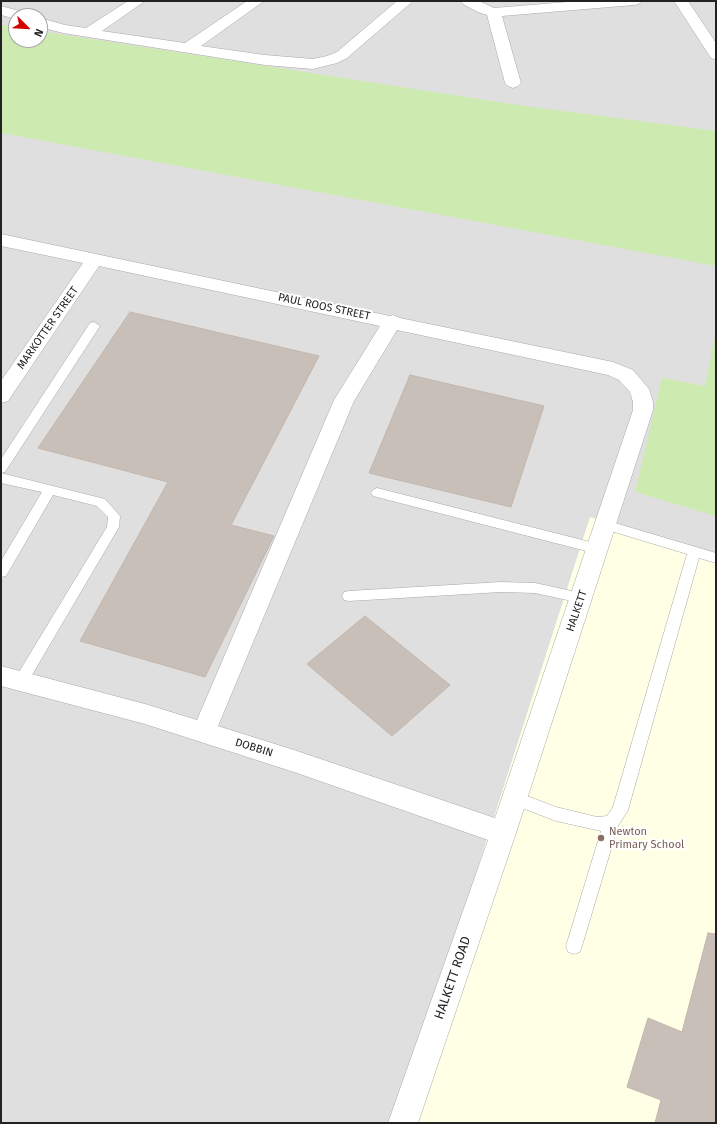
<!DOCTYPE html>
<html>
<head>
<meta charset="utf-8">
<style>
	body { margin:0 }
	#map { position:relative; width:717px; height:1124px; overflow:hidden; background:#f2efe9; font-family:"Fira Sans",sans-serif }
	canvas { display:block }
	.frame { position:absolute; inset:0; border:2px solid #222; pointer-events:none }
	.north { position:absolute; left:8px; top:8px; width:40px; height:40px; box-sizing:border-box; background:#fff; border:1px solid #a7a7a7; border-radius:50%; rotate:114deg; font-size:11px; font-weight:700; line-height:16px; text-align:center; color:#222 }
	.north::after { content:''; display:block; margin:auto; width:14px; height:18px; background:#d40000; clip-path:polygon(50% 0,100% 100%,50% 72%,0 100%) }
</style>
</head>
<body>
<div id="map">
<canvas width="717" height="1124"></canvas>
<div class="frame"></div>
<div class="north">N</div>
</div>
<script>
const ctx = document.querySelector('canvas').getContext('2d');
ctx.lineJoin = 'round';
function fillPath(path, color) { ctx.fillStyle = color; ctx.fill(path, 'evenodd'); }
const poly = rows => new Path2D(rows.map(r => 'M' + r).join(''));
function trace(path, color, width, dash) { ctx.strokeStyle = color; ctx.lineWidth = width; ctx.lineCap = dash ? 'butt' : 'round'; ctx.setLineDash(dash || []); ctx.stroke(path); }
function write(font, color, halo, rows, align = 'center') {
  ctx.font = font + ' "Fira Sans",sans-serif'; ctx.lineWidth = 4; ctx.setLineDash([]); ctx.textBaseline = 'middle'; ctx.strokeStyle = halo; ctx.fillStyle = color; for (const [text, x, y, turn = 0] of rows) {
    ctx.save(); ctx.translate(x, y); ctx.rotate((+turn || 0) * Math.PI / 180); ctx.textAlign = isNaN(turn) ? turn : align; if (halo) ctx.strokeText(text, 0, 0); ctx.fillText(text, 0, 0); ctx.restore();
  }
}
const residential = poly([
	[1,1,716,1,716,1123,1,1123],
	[16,16,40,16,40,40,16,40]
]);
const education = poly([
	[590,517,716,554,716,1123,396,1123]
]);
const grass = poly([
	[1,25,16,27,16,40,40,40,40,31,518,105,716,131,716,266,1,133],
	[716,332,716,516,635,492,662,378,705,386]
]);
const building = poly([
	[130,312,319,356,231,525,274,536,205,677,80,641,168,482,38,448,130,312],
	[410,375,544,406,511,507,369,473,410,375],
	[365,616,450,685,392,736,307,664,365,616],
	[708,933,716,934,716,1123,655,1123,661,1100,627,1087,648,1018,682,1032,708,933]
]);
const service = poly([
	[94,322,100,326,5,472,1,473,105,499,120,516,119,527,26,685,21,687,16,685,14,681,16,677,99,540,107,527,108,517,97,506,53,495,6,576,1,577,1,561,42,492,1,483,1,459,90,323,94,322],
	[377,488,598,544,603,545,604,549,603,553,598,554,373,496,371,493,373,490,377,488],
	[605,520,716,553,716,563,699,558,628,810,618,826,582,946,580,952,574,954,568,952,566,946,601,831,556,821,509,803,507,798,509,793,514,791,556,807,597,817,607,816,613,807,687,554,601,528,599,525,601,522,605,520],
	[501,582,535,583,581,593,586,594,588,598,586,602,581,603,535,593,501,592,349,601,344,600,342,596,344,592,349,591,501,582]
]);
const minor = poly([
	[128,1,145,1,102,31,185,43,247,1,264,1,201,46,265,55,313,59,327,56,337,52,397,1,413,1,347,58,337,63,313,69,265,65,88,37,63,33,40,27,40,18,65,25,86,28,128,1],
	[461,1,479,1,494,8,579,1,641,1,639,4,634,5,502,16,521,83,518,86,513,88,508,86,505,83,487,15,478,12,463,4,461,1],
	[674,1,688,1,716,43,716,60,711,58,674,1],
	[1,6,27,13,29,16,16,16,16,19,1,15,1,6],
	[1,234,390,316,393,315,400,318,613,362,633,370,649,389,653,402,653,410,516,833,418,1123,388,1123,488,840,297,773,145,724,1,686,1,666,145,704,197,720,334,400,380,326,99,266,8,401,1,403,1,381,83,263,1,246,1,234],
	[397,330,608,375,619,380,630,392,633,402,633,410,495,818,297,751,218,726,354,401,397,330]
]);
const markers = [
	[601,838,4,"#8d6e63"]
];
const streetNames = [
	["PAUL ROOS STREET",324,307,12],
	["MARKOTTER STREET",48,328,-55],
	["HALKETT",577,611,-71],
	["DOBBIN",254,748,17]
];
const educationNames = [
	["Newton",609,832],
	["Primary School",609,845]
];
const nearStreetnames = [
	["HALKETT ROAD",453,978,-71]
];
fillPath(residential, '#e0dfdf');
fillPath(education, '#ffffe5');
fillPath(grass, '#cdebb0');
fillPath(building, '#c7bfb8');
trace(building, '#c4b6ab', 1);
trace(service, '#a9a9a9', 1);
trace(minor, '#a9a9a9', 1);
fillPath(service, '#fff');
fillPath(minor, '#fff');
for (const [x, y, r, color] of markers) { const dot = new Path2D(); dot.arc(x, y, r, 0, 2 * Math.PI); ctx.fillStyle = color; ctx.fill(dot); trace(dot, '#fff', 1.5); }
write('11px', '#222', '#fff', streetNames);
write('11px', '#785e54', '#fff', educationNames, 'left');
write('13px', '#222', '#fff', nearStreetnames);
</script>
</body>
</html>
